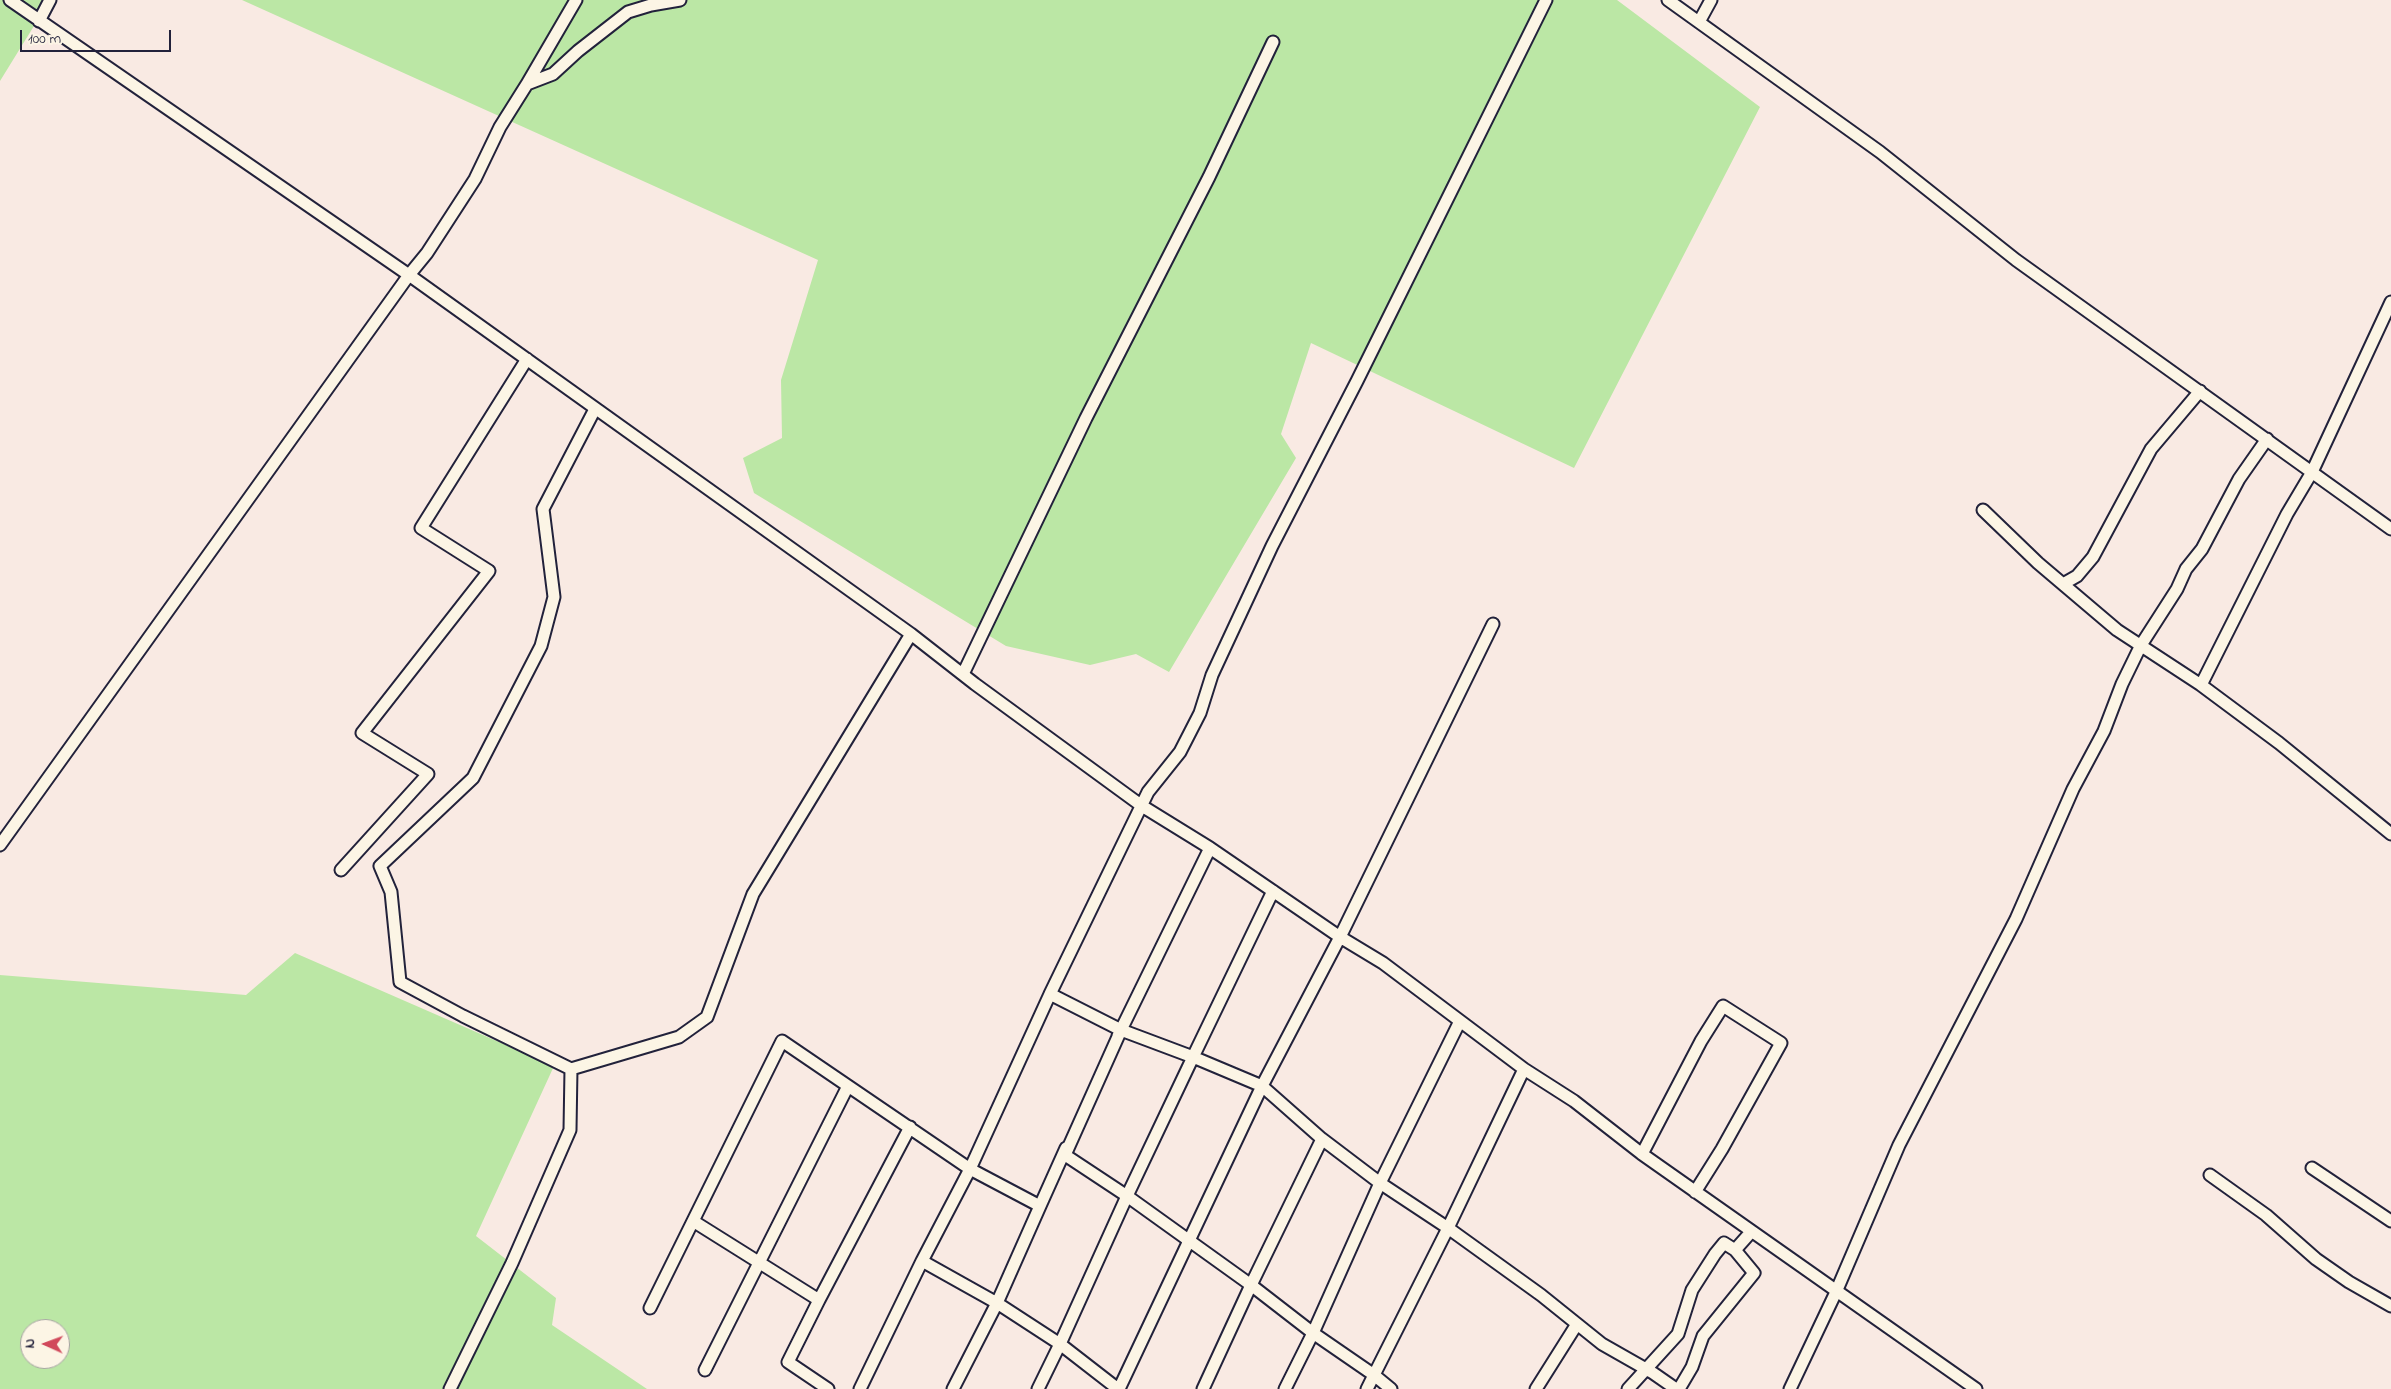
<!DOCTYPE html>
<html>
<head>
<meta charset="utf-8">
<style>
	body { margin:0 }
	#map { position:relative; width:2391px; height:1389px; overflow:hidden; background:#f9eae3; font-family:"Indie Flower",sans-serif }
	canvas { display:block }
	.north { position:absolute; left:20px; top:1319px; width:50px; height:50px; box-sizing:border-box; background:#fcf5e5; border:1px solid #a5a1a1; border-radius:50%; rotate:272deg; font-size:14px; font-weight:700; line-height:20px; text-align:center; color:#22223b }
	.north::after { content:''; display:block; margin:auto; width:18px; height:22px; background:#d1495b; clip-path:polygon(50% 0,100% 100%,50% 72%,0 100%) }
	.scale { position:absolute; left:20px; top:30px; width:151px; height:22px; box-sizing:border-box; border:2px solid #22223b; border-top:0; padding-left:6px; font-size:15px; line-height:18px; white-space:nowrap; color:#22223b; -webkit-text-stroke:4px #fcf5e5; paint-order:stroke }
</style>
</head>
<body>
<div id="map">
<canvas width="2391" height="1389"></canvas>
<div class="north">N</div>
<div class="scale">100 m</div>
</div>
<script>
const ctx = document.querySelector('canvas').getContext('2d');
ctx.lineJoin = 'round';
function fillPath(path, color) { ctx.fillStyle = color; ctx.fill(path, 'evenodd'); }
const poly = rows => new Path2D(rows.map(r => 'M' + r).join(''));
function trace(path, color, width, dash) { ctx.strokeStyle = color; ctx.lineWidth = width; ctx.lineCap = dash ? 'butt' : 'round'; ctx.setLineDash(dash || []); ctx.stroke(path); }
const green = poly([
	[0,0,50,0,0,81],
	[242,0,1617,0,1760,107,1574,468,1311,343,1281,434,1296,458,1169,672,1136,654,1090,665,1006,646,754,493,743,458,782,438,781,380,818,260],
	[295,953,554,1066,476,1236,556,1298,552,1325,647,1389,0,1389,0,975,246,995],
	[30,1329,60,1329,60,1359,30,1359]
]);
const minor = poly([
	[10,0,409,275,911,634,975,684,1142,806,1210,848,1340,937,1383,963,1524,1069,1574,1101,1642,1154,1976,1389],
	[1668,0,1880,152,2016,260,2391,529],
	[39,21,50,0],
	[1699,22,1711,0],
	[527,84,576,0],
	[595,409,543,509,554,597,541,646,473,778,380,866,391,892,400,982,463,1016,571,1069,679,1037,707,1017,753,894,911,634],
	[1983,510,2038,563,2117,630,2201,685,2287,514,2312,472,2391,302],
	[2063,584,2077,576,2093,557,2151,449,2200,391],
	[963,674,1086,418,1209,177,1273,42],
	[2201,685,2279,743,2391,834],
	[0,845,409,275,427,253,475,179,500,127,527,84,553,74,578,51,628,12,651,5,680,0],
	[341,870,428,774,362,733,489,571,421,528,527,359],
	[1050,994,1121,1030],
	[1118,1036,1210,848],
	[1322,1139,1262,1086,1340,937,1493,624],
	[1642,1154,1701,1041,1723,1006,1781,1043,1722,1149,1695,1192],
	[2312,1168,2391,1221],
	[2210,1175,2266,1215,2316,1259,2349,1282,2391,1306],
	[1040,1206,1066,1148],
	[693,1221,819,1300,910,1127],
	[922,1261,970,1169,1040,1206,997,1303,1060,1344,1038,1389],
	[819,1300,788,1362,828,1389],
	[650,1308,782,1041,970,1169,1050,994,1148,792,1180,752,1200,713,1212,675,1272,546,1357,381,1546,0],
	[705,1370,848,1086],
	[450,1389,512,1263,570,1130,571,1069],
	[860,1389,922,1261,997,1303,953,1389],
	[1118,1389,1060,1344,1127,1196,1193,1057,1121,1030,1065,1155,1127,1196,1251,1285,1322,1139,1380,1183,1448,1228,1541,1295,1602,1344,1653,1373,1676,1389],
	[1119,1389,1262,1086,1193,1057,1273,891],
	[1203,1389,1251,1285,1313,1333,1374,1375,1367,1389],
	[1285,1389,1313,1333,1380,1183,1460,1021],
	[1391,1389,1374,1375,1448,1228,1524,1069],
	[1536,1389,1577,1324],
	[1628,1389,1678,1334,1692,1290,1715,1254,1724,1243,1735,1250,1751,1232],
	[1679,1389,1692,1367,1703,1336,1754,1273,1735,1250],
	[1790,1389,1836,1292,1899,1145,2016,919,2073,789,2104,731,2122,684,2141,645,2177,589,2186,569,2202,549,2239,479,2267,439]
]);
fillPath(green, '#bbe7a5');
trace(minor, '#22223b', 15);
trace(minor, '#fcf5e5', 11);
</script>
</body>
</html>
